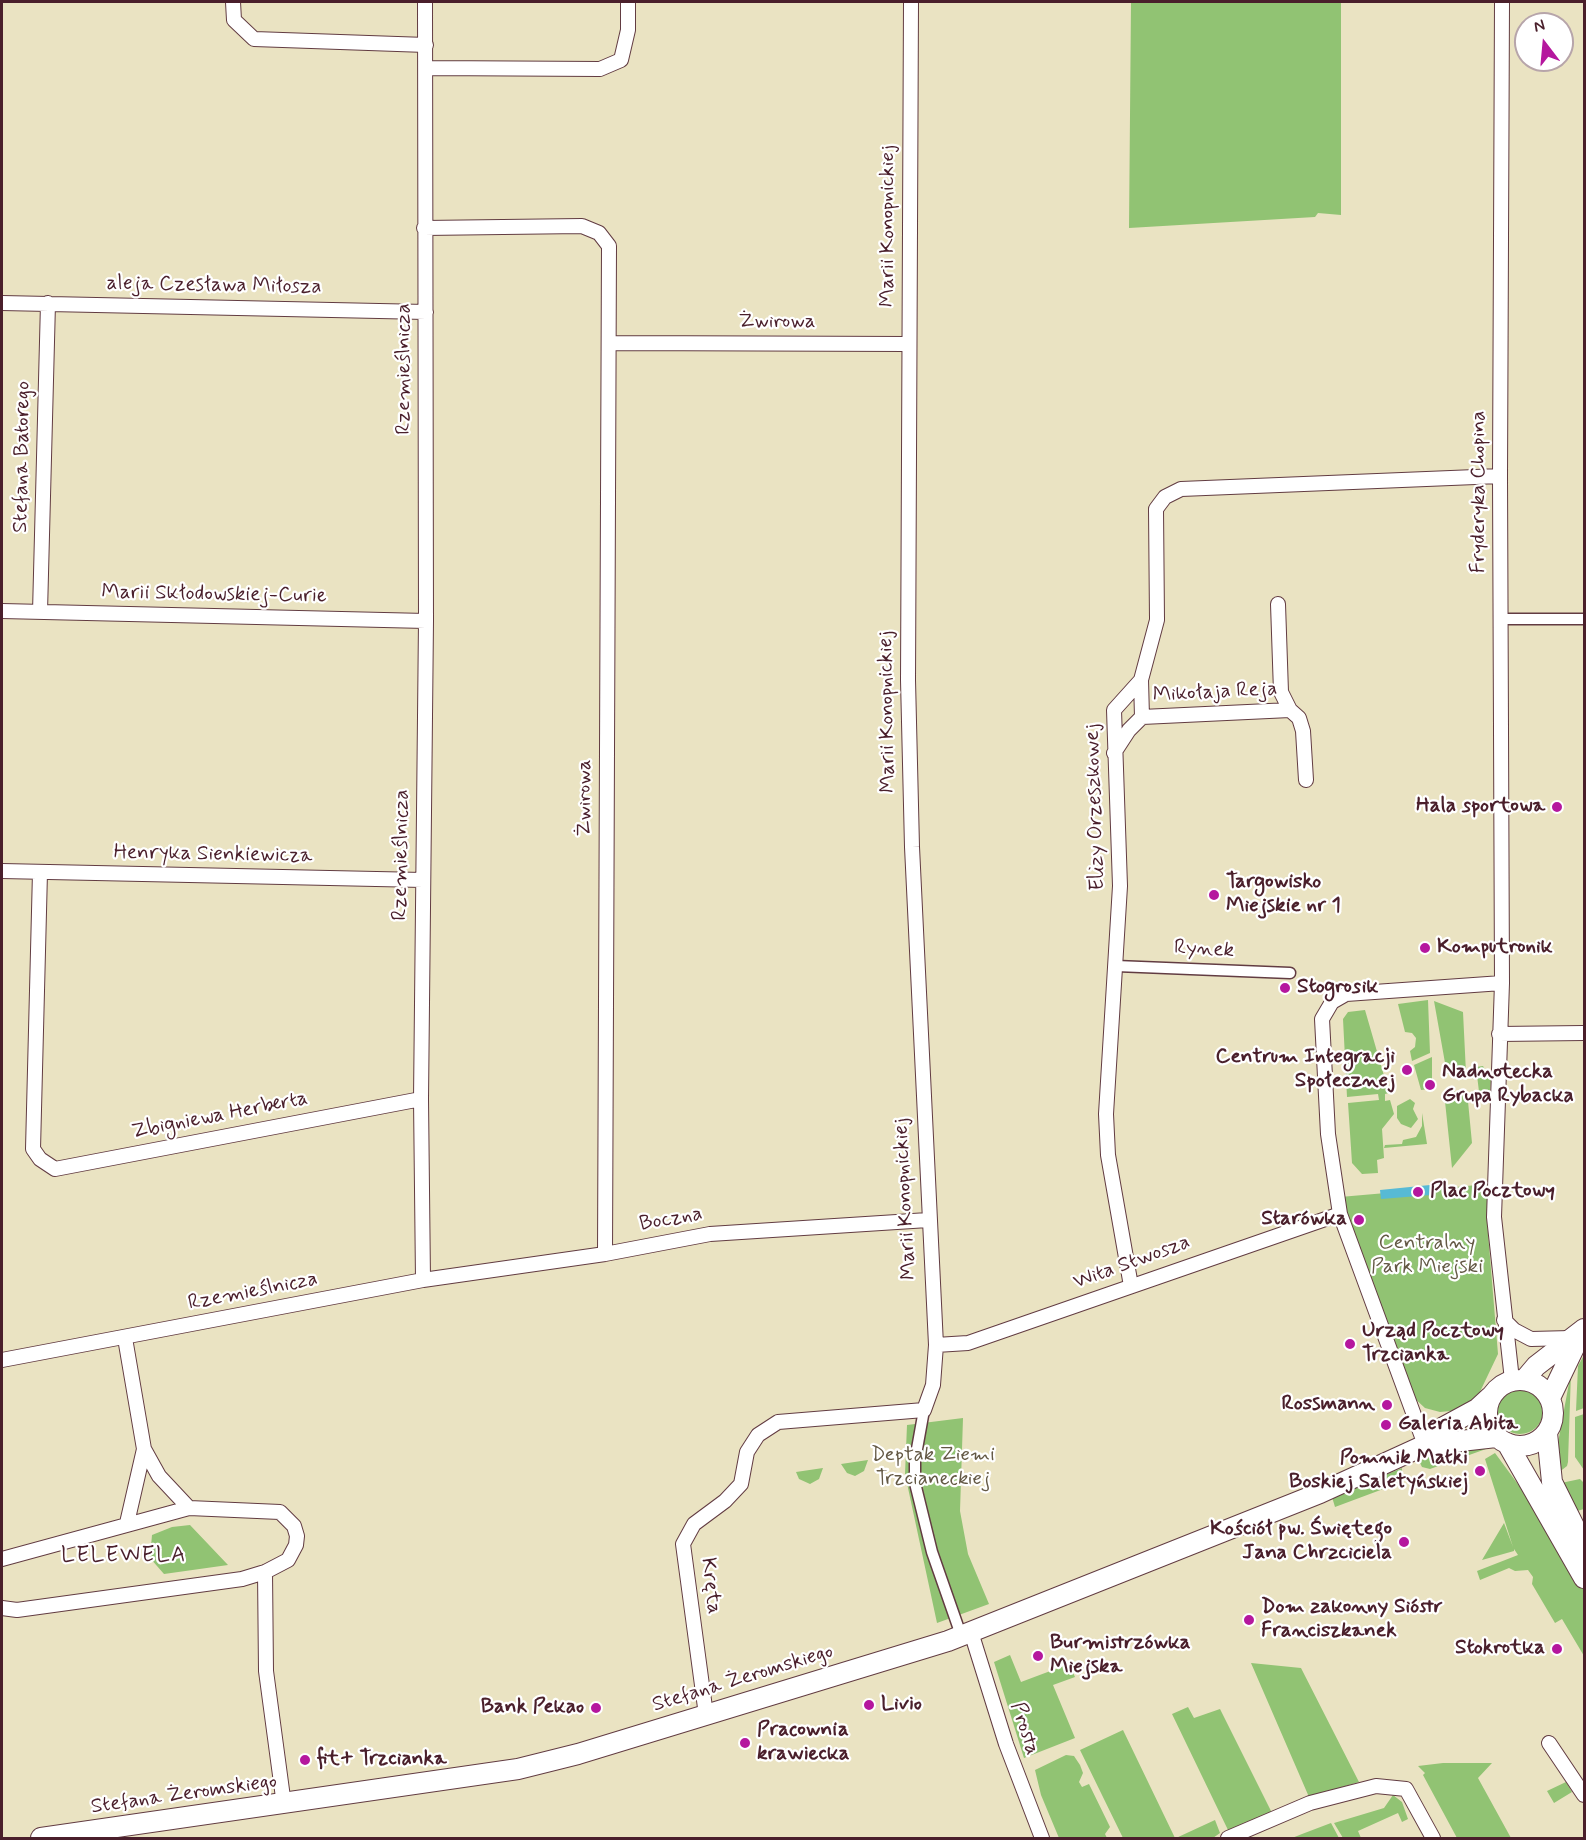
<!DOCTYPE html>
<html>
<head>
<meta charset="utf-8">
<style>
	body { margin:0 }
	#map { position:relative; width:1586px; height:1840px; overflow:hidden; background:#eae3c2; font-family:Mynerve,sans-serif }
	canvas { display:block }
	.frame { position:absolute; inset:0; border:3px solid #4a1f2b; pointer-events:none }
	.north { position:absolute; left:1514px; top:12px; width:60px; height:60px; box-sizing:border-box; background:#fff; border:2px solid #b7a5aa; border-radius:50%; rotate:344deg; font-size:16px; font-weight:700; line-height:24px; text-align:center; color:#4a1f2b }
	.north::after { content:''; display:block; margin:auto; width:21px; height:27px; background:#b5179e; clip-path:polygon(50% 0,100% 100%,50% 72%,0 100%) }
</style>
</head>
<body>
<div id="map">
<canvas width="1586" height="1840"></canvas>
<div class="frame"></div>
<div class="north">N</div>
</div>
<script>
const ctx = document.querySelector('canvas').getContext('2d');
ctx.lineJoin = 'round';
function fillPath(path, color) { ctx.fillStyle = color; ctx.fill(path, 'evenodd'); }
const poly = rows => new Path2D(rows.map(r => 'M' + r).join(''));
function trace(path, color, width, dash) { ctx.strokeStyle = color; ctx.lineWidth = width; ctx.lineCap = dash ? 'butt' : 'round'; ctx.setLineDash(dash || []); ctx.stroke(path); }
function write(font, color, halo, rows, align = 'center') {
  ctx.font = font + ' Mynerve,sans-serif'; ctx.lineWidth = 4.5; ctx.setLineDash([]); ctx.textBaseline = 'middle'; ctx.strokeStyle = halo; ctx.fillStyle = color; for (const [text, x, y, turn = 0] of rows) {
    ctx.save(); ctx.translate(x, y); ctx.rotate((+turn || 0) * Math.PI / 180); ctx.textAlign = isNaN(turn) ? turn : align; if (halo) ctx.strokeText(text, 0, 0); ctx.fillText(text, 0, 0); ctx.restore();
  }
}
const green = poly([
	[1131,2,1341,2,1341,215,1318,213,1315,217,1129,228],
	[1428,1000,1430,1053,1412,1061,1410,1051,1415,1047,1416,1038,1412,1033,1405,1032,1398,1004],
	[1434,1001,1463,1012,1466,1073,1447,1074],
	[1365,1010,1389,1093,1385,1094,1385,1101,1390,1100,1394,1114,1382,1129,1384,1158,1377,1160,1378,1173,1362,1174,1352,1163,1348,1103,1379,1100,1378,1094,1347,1097,1343,1019,1348,1012],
	[1432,1057,1432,1089,1421,1090,1414,1065],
	[1483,1066,1491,1080,1490,1091,1484,1100,1480,1100,1476,1067],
	[1467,1091,1472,1143,1452,1168,1444,1092],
	[1410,1099,1415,1103,1413,1109,1418,1119,1411,1128,1401,1124,1397,1118,1397,1106],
	[1422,1113,1427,1144,1384,1148,1385,1145,1402,1144,1403,1140,1416,1137,1422,1126],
	[1489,1184,1487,1221,1498,1354,1477,1398,1461,1410,1440,1412,1425,1408,1412,1396,1340,1197],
	[1584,1355,1584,1408,1576,1411,1578,1366],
	[1571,1372,1568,1462,1567,1466,1558,1473,1557,1448],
	'1497 1411a23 23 0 1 1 46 0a23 23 0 1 1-46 0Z',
	[1584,1414,1584,1470,1575,1457,1575,1417],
	[963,1418,960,1511,968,1554,989,1604,937,1623,905,1474,907,1425],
	[1481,1444,1486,1449,1430,1469,1422,1467,1419,1461,1442,1451],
	[1495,1453,1545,1521,1584,1587,1584,1656,1562,1619,1555,1623,1532,1584,1533,1577,1528,1570,1515,1571,1509,1568,1480,1580,1477,1571,1518,1555,1514,1549,1514,1551,1482,1560,1504,1523,1513,1547,1485,1459],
	[868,1460,864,1471,855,1476,847,1473,841,1464],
	[823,1468,819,1479,810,1484,799,1479,796,1472],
	[1402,1468,1402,1482,1335,1507,1332,1497],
	[1580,1479,1584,1483,1584,1509,1577,1511,1573,1508,1561,1483],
	[190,1525,228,1565,164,1574,150,1558,152,1535,172,1527],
	[1010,1655,1021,1682,1069,1664,1075,1677,1053,1685,1075,1738,1024,1758,994,1662],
	[1251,1663,1301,1668,1359,1782,1309,1797],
	[1188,1707,1194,1718,1220,1709,1272,1813,1228,1830,1172,1714],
	[1123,1730,1175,1838,1123,1838,1080,1750],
	[1066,1755,1074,1756,1080,1765,1083,1773,1079,1782,1082,1787,1089,1784,1110,1827,1105,1834,1107,1838,1059,1838,1041,1795,1035,1770],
	[1443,1763,1492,1763,1478,1778,1511,1838,1457,1838,1423,1775,1425,1773,1418,1766],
	[1566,1782,1572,1792,1554,1803,1547,1791],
	[1393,1795,1402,1802,1408,1819,1402,1822,1398,1813,1358,1831,1361,1838,1343,1838,1334,1823,1384,1808],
	[1215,1820,1220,1833,1213,1838,1176,1838],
	[1331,1823,1339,1838,1292,1838,1302,1834]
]);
const water = poly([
	[1430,1185,1431,1195,1381,1199,1380,1190]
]);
const pedestrian = poly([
	[1501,619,1584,619],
	[1116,966,1290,973],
	[924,1410,915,1460,915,1483,932,1552,961,1635]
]);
const minor = poly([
	[233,2,234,20,254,39,426,45],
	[1502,2,1500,476,1502,983,1494,1217,1512,1380],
	[426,68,600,69,621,60,628,30,628,2],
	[424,228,582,226,599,233,609,246,605,1254],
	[2,303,426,312],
	[609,343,908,344],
	[1278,604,1281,692,1290,710,1299,718,1303,731,1306,780],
	[2,611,426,621],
	[40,612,48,303],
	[1141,680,1142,717],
	[1114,753,1129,730,1142,717,1290,710],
	[2,871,423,880],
	[40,872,33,1149,40,1159,55,1169,421,1099],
	[1499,1034,1584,1033],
	[423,1280,421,1099,426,621,425,2],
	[1131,1286,1108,1155,1106,1114,1120,886,1114,710,1141,680,1157,620,1156,509,1165,497,1181,489,1500,476],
	[1504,1320,1514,1330,1531,1339,1571,1338],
	[125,1338,144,1449,159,1476,189,1508],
	[936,1345,968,1343,1340,1214],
	[2,1360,423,1280,605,1254,710,1234,928,1220],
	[1425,1445,1340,1214,1328,1134,1322,1019,1332,1002,1346,994,1502,983],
	[127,1523,144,1449],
	[2,1559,189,1508,280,1512,294,1526,297,1536,296,1545,288,1560,265,1572,242,1579,17,1610,2,1608],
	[265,1572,266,1671,284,1805],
	[971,1632,1006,1744,1042,1838],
	[706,1715,683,1544,694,1524,725,1501,741,1484,747,1452,758,1435,778,1422,924,1410,933,1385,936,1345,912,847,908,680,911,2],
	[1549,1743,1584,1795],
	[1228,1838,1310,1803,1376,1786,1406,1789,1433,1838]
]);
const secondary = poly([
	[1525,1379,1536,1366,1584,1329],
	'1487 1413a33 33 0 1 1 66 0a33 33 0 1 1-66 0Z',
	[1550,1398,1574,1348,1575,1338],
	[1547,1433,1552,1482,1584,1546],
	[1507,1443,1584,1578],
	[1425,1445,1442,1428,1477,1409,1490,1397],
	[41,1838,518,1769,578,1754,948,1641,1320,1493,1425,1445,1496,1437]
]);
const markers = [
	[1557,807,6,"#b5179e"],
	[1214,895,6,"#b5179e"],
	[1425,948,6,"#b5179e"],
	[1285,988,6,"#b5179e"],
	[1407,1070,6,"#b5179e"],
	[1430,1085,6,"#b5179e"],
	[1418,1192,6,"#b5179e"],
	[1359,1220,6,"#b5179e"],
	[1350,1344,6,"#b5179e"],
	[1387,1405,6,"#b5179e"],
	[1386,1425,6,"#b5179e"],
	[1480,1471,6,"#b5179e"],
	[1404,1542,6,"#b5179e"],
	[1249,1620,6,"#b5179e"],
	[1557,1649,6,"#b5179e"],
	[1038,1656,6,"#b5179e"],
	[869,1705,6,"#b5179e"],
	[596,1708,6,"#b5179e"],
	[745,1743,6,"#b5179e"],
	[305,1760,6,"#b5179e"]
];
const streetNames = [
	["Marii Konopnickiej",889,226,-90],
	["aleja Czesława Miłosza",214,286,1],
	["Żwirowa",777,323],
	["Rzemieślnicza",405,369,-90],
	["Stefana Batorego",23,457,-89],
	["Fryderyka Chopina",1480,492,-90],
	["Marii Skłodowskiej-Curie",214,595,1],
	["Mikołaja Reja",1215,693,-3],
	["Marii Konopnickiej",888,712,-91],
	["Żwirowa",586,798,-90],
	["Elizy Orzeszkowej",1096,807,-92],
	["Henryka Sienkiewicza",213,855,1],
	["Rzemieślnicza",402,855,-89],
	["Rynek",1204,950,3],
	["Zbigniewa Herberta",220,1116,-11],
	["Marii Konopnickiej",906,1199,-93],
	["Boczna",671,1220,-10],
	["Wita Stwosza",1132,1263,-20],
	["Rzemieślnicza",253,1292,-11],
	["Kręta",710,1586,83],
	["Stefana Żeromskiego",743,1679,-17],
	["Prosta",1024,1729,72],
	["Stefana Żeromskiego",184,1795,-8]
];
const poiNames = [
	["Hala sportowa",1545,807,"right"],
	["Targowisko",1226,883],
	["Miejskie nr 1",1226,907],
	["Komputronik",1437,948],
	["Stogrosik",1297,988],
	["Centrum Integracji",1395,1058,"right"],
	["Społecznej",1395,1082,"right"],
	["Nadnotecka",1442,1073],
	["Grupa Rybacka",1442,1097],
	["Plac Pocztowy",1430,1192],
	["Starówka",1347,1220,"right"],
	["Urząd Pocztowy",1362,1332],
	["Trzcianka",1362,1356],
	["Rossmann",1375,1405,"right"],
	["Galeria Abita",1398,1425],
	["Pomnik Matki",1468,1459,"right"],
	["Boskiej Saletyńskiej",1468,1483,"right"],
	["Kościół pw. Świętego",1392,1530,"right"],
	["Jana Chrzciciela",1392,1554,"right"],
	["Dom zakonny Sióstr",1261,1608],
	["Franciszkanek",1261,1632],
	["Burmistrzówka",1050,1644],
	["Miejska",1050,1668],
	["Stokrotka",1545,1649,"right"],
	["Livio",881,1705],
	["Bank Pekao",584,1708,"right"],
	["Pracownia",757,1731],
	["krawiecka",757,1755],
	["fit+ Trzcianka",317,1760]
];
const parkNames = [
	["Centralny",1427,1244],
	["Park Miejski",1427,1268],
	["Deptak Ziemi",933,1456],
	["Trzcianeckiej",933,1480]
];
const neighbourhoodNames = [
	["LELEWELA",124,1556]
];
fillPath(green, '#91c373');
fillPath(water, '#57bad5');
trace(pedestrian, '#623c42', 13);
trace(minor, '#623c42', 16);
trace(secondary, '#623c42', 22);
trace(pedestrian, '#fff', 10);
trace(minor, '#fff', 14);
trace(secondary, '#fff', 20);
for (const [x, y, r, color] of markers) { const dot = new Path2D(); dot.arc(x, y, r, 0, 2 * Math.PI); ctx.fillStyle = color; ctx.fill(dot); trace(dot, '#fff', 2); }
write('21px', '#4a1f2b', '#fff', streetNames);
write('bold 21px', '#4a1f2b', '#fff', poiNames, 'left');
write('21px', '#635844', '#fff', parkNames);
ctx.letterSpacing = '1.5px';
write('22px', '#4a1f2b', '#fff', neighbourhoodNames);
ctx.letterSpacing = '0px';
</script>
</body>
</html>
